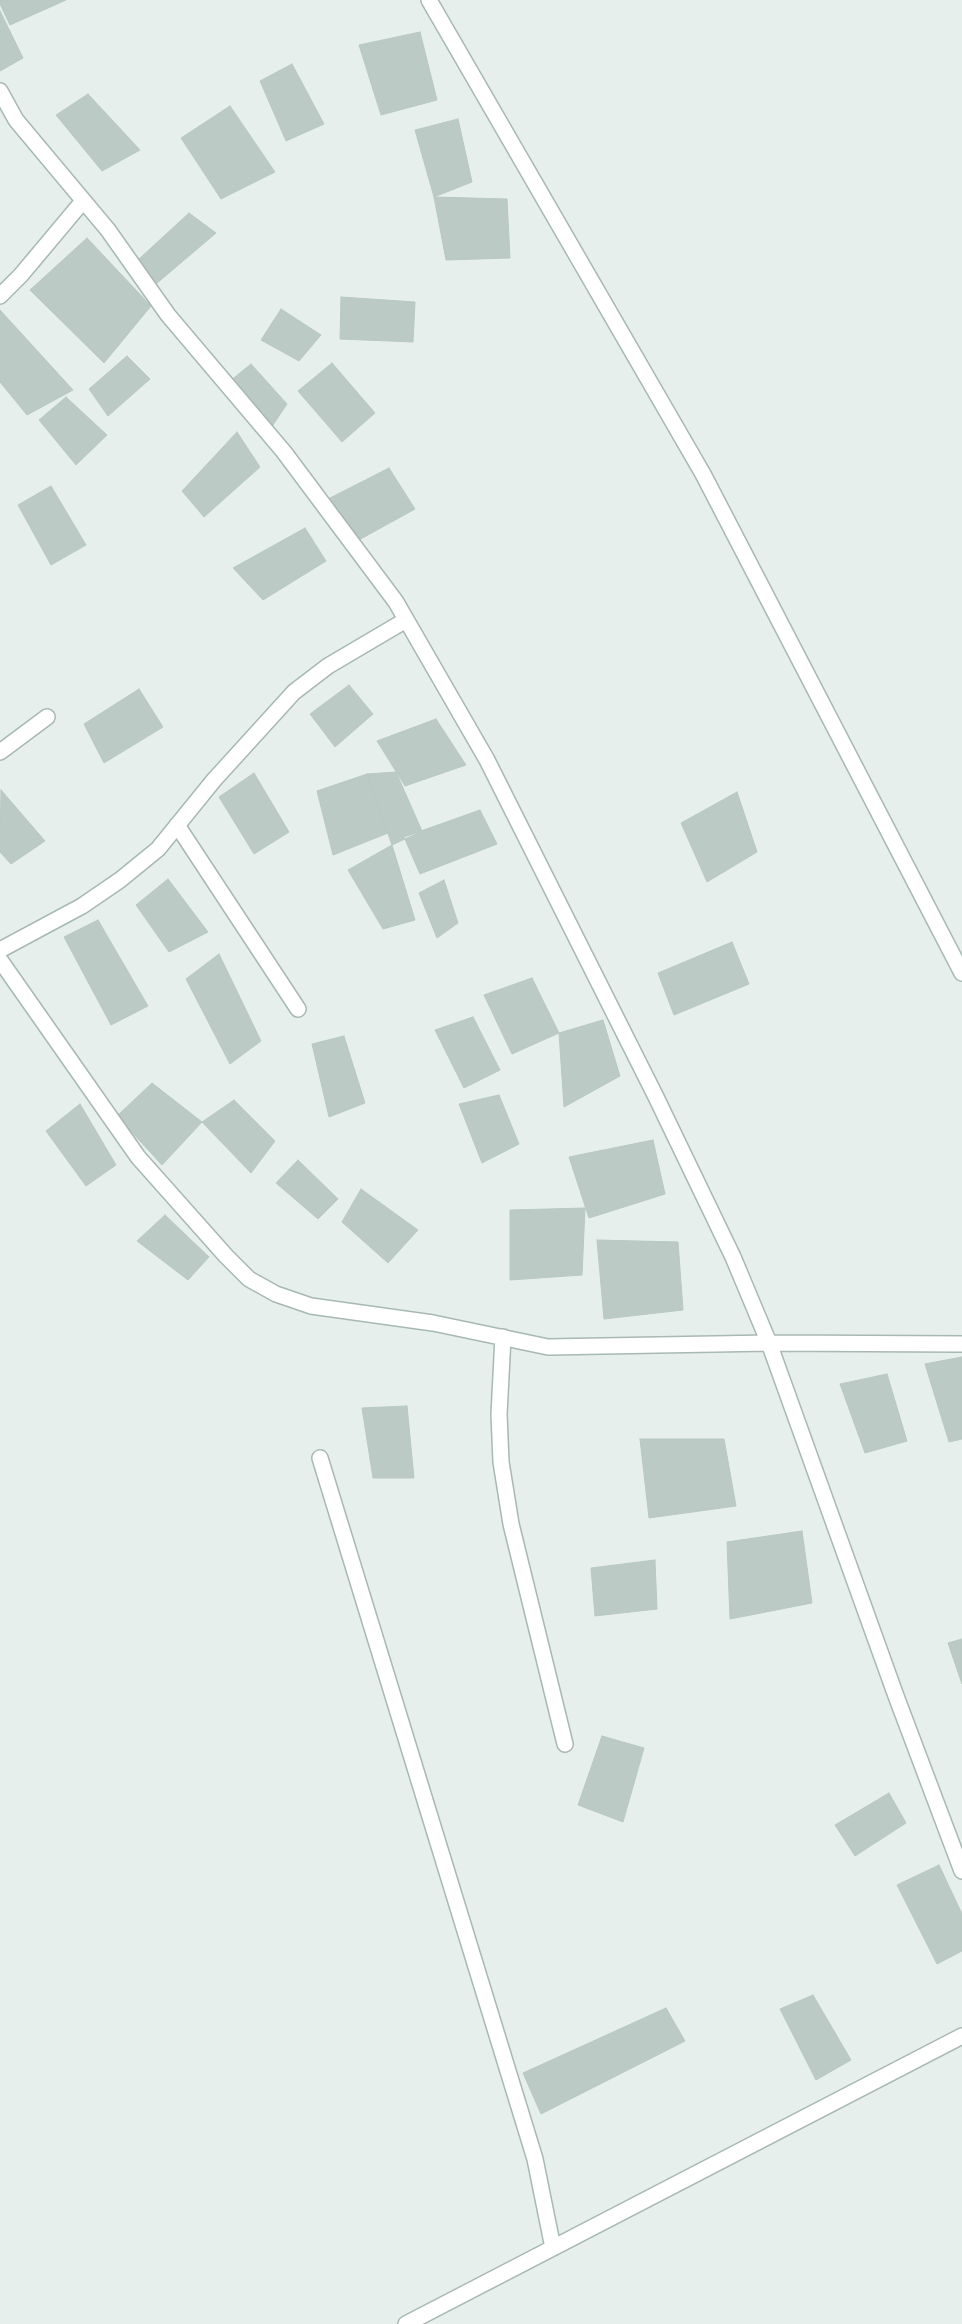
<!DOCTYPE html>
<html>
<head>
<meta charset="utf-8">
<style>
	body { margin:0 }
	canvas { display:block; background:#e6efeb }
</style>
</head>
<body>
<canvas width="962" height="2324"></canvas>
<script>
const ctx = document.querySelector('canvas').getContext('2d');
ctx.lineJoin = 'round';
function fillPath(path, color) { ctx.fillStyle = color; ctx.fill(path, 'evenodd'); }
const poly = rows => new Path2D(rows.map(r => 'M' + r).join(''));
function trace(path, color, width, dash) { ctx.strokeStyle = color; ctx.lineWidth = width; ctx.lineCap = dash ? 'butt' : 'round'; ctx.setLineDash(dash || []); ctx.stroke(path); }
const building = poly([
	[0,0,66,0,10,25,0,4,0,0],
	[0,11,23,58,0,71,0,11],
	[420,32,437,100,381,115,359,45,420,32],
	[292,64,324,124,286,141,260,81,292,64],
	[88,94,140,150,102,171,56,115,88,94],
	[230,106,275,172,221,199,181,138,230,106],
	[458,119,472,182,434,197,415,130,458,119],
	[434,197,507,199,510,258,446,260,434,197],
	[189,213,216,233,156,284,139,259,189,213],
	[87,238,151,306,104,363,30,290,87,238],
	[341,297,415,302,413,342,340,339,341,297],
	[281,309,321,335,299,361,261,340,281,309],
	[0,310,73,390,27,415,0,382,0,310],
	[127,356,150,379,108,416,89,389,127,356],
	[332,363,375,413,342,442,298,391,332,363],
	[251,364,287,404,273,425,230,381,251,364],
	[66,397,107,435,76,465,39,420,66,397],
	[237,432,260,467,204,517,182,491,237,432],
	[389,468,415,509,357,541,330,498,389,468],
	[51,486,86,545,51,565,18,505,51,486],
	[305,528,326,561,263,600,233,568,305,528],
	[349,685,373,714,335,747,310,714,349,685],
	[139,689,163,727,104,763,84,724,139,689],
	[436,719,466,765,405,786,377,741,436,719],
	[396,772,422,831,392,845,367,774,396,772],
	[254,773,289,832,254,854,219,797,254,773],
	[367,774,388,833,333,855,317,791,367,774],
	[1,790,45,841,11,864,0,852,1,790],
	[737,792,757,852,707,882,681,823,737,792],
	[480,810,497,844,420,874,404,837,480,810],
	[392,845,415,920,383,929,348,870,392,845],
	[168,879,208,932,169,952,136,905,168,879],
	[444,880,458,923,437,938,419,893,444,880],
	[98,920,148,1006,111,1025,64,937,98,920],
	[732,942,749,984,674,1015,658,973,732,942],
	[219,954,261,1041,230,1064,186,979,219,954],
	[532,978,559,1033,512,1054,484,995,532,978],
	[473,1017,500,1070,464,1088,435,1030,473,1017],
	[603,1020,620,1076,564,1107,559,1033,603,1020],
	[344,1036,365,1103,329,1117,312,1044,344,1036],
	[152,1083,202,1122,162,1165,117,1116,152,1083],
	[499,1095,519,1144,482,1163,459,1104,499,1095],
	[234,1100,275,1141,251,1173,202,1122,234,1100],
	[80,1104,116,1165,86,1186,46,1131,80,1104],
	[653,1140,665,1194,589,1218,569,1157,653,1140],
	[298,1160,338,1199,318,1219,276,1183,298,1160],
	[361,1189,418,1230,388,1263,342,1222,361,1189],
	[585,1208,582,1275,510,1280,510,1210,585,1208],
	[165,1215,209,1257,188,1280,137,1241,165,1215],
	[597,1240,678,1242,683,1310,604,1319,597,1240],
	[962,1357,962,1439,949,1442,925,1364,962,1357],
	[887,1374,907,1441,865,1453,840,1384,887,1374],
	[407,1406,414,1478,373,1478,362,1408,407,1406],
	[640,1439,724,1439,736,1506,649,1518,640,1439],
	[802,1531,812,1603,730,1619,727,1542,802,1531],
	[655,1560,657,1609,595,1616,591,1568,655,1560],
	[962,1639,962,1684,948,1643,962,1639],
	[602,1736,644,1748,623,1822,578,1805,602,1736],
	[889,1793,906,1823,855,1856,835,1825,889,1793],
	[939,1865,962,1914,962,1951,937,1964,897,1885,939,1865],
	[813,1995,851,2060,816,2080,780,2009,813,1995],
	[666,2008,685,2041,541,2114,523,2073,666,2008]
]);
const minor = poly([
	[429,0,703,474,962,973],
	[0,91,16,120,108,230,168,315,284,452,396,602,487,760,656,1097,733,1257,769,1343,548,1347,433,1323,311,1306,276,1294,249,1279,226,1256,138,1157,0,960],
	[0,296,21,275,83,201],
	[0,752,47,717],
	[177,825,298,1009],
	[0,950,82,906,120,880,158,849,214,780,294,692,328,666,406,620],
	[503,1337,499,1414,501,1462,511,1524,565,1744],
	[962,1344,769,1343,896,1696,962,1871],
	[320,1458,535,2159,553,2248],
	[406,2324,962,2036]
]);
fillPath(building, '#bbcac4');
trace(building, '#b8c9c2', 1);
trace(minor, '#a8b8b2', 18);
trace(minor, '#fff', 15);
</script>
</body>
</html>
